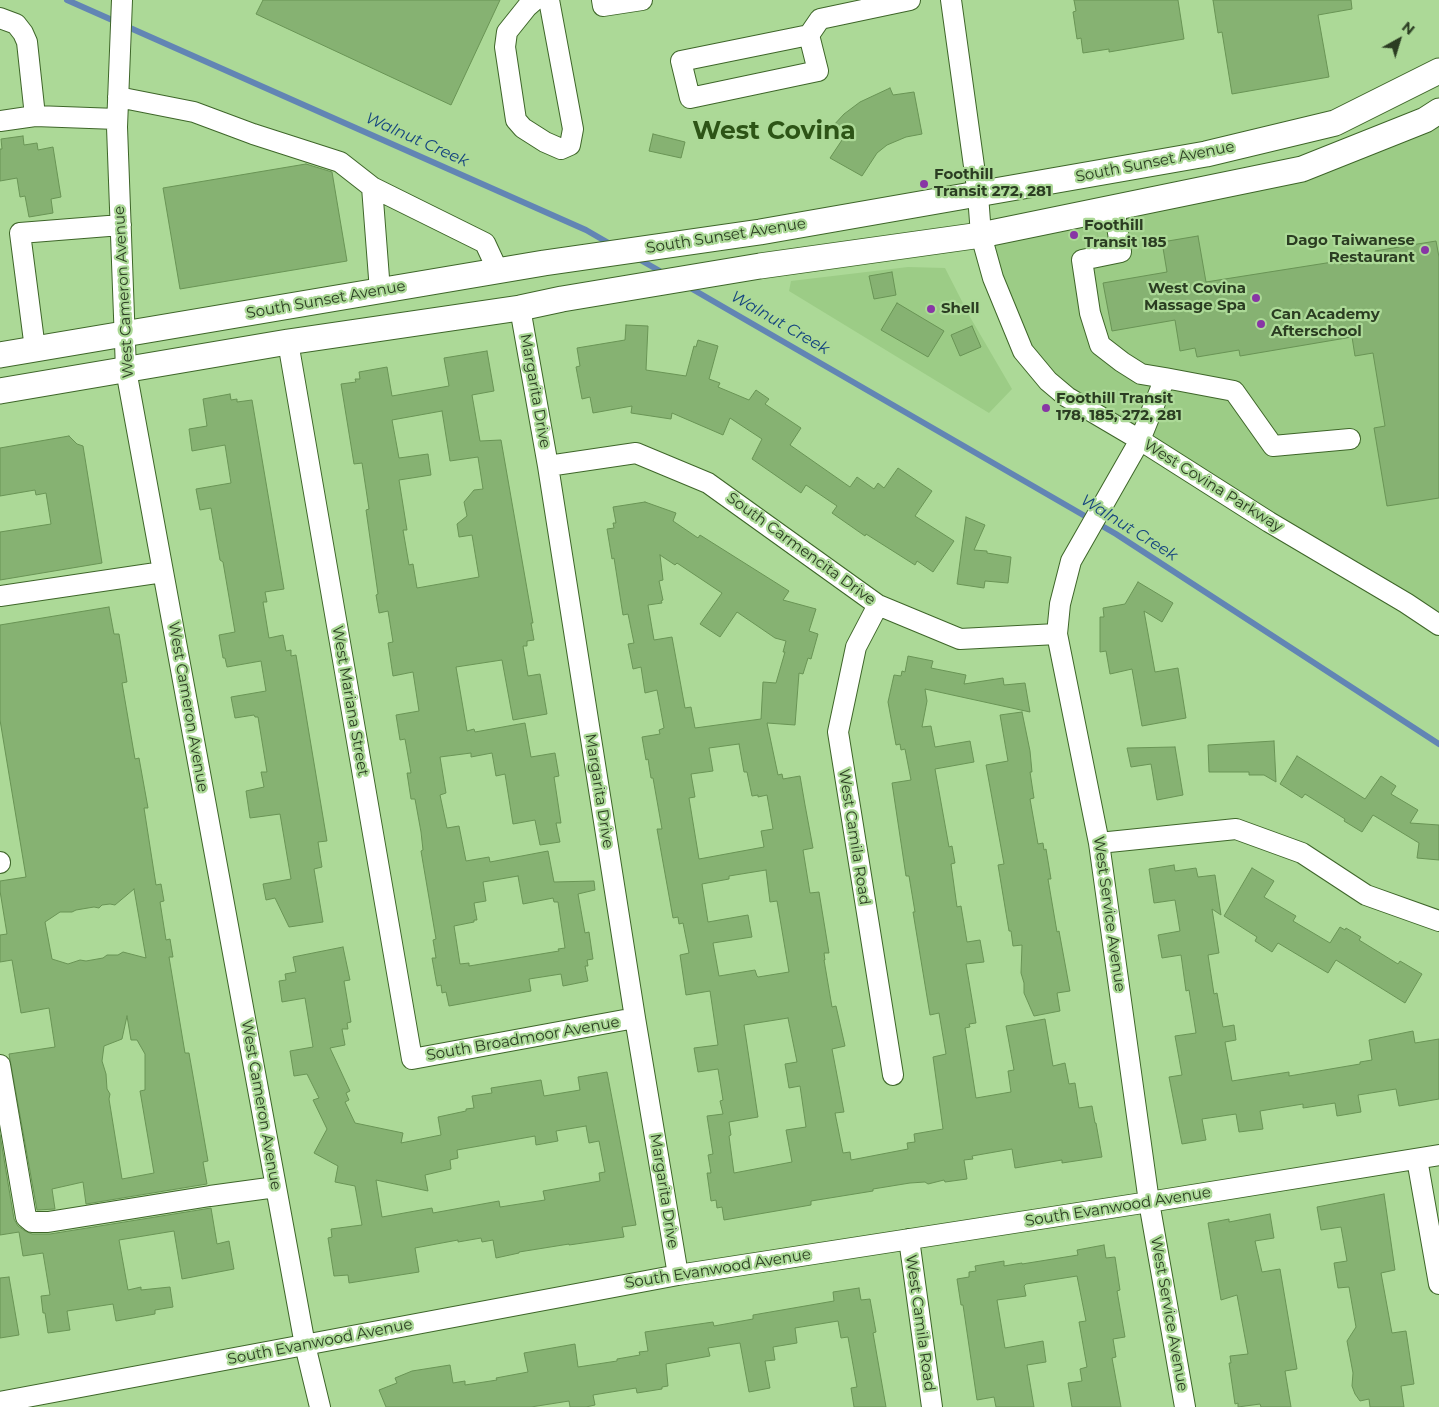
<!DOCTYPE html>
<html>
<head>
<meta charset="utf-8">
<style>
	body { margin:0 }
	#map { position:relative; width:1439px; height:1407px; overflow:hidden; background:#acd997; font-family:Montserrat,sans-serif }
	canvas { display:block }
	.north { position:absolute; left:1374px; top:15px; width:50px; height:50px; -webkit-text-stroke:4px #acd997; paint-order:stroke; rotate:39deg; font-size:14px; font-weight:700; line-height:20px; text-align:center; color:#2b3d22 }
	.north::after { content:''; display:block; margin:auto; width:18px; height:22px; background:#2b3d22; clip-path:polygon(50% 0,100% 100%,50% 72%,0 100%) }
</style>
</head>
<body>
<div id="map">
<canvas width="1439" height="1407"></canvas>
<div class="north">N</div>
</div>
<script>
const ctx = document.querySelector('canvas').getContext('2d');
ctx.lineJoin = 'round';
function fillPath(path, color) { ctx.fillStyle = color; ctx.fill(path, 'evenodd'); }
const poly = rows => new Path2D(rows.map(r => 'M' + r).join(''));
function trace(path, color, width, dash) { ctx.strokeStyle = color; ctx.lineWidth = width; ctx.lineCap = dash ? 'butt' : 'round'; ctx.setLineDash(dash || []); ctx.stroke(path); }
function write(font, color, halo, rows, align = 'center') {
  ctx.font = font + ' Montserrat,sans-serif'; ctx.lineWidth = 4.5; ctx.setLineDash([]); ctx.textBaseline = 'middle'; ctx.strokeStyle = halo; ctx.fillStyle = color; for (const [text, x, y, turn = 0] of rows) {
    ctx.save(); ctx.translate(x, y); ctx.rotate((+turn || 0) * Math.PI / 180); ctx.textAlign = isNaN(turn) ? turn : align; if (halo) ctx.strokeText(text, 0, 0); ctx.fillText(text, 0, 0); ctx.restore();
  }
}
const built = poly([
	[1439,111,1439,625,1067,397,1023,351,981,235,1302,169],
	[908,267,945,268,970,317,1012,389,989,413,789,291,791,281]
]);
const stream = poly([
	[67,0,586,230,612,245],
	[637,258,665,274],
	[687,286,1116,534,1439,744]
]);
const building = poly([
	[263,0,500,0,451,105,256,14,263,0],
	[1074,0,1178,0,1184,39,1109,52,1109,49,1083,53,1081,38,1077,39,1073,12,1076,11,1074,0],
	[1213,0,1351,0,1352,9,1318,15,1329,77,1232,94,1222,32,1218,33,1213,0],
	[890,88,893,95,914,92,922,134,906,137,887,145,877,153,862,176,830,158,844,137,832,127,844,114,860,102,890,88],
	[653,134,685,142,681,158,649,151,653,134],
	[23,136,24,145,37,143,38,150,53,147,61,197,51,199,53,213,29,217,25,196,20,197,17,178,0,181,0,149,2,149,1,139,23,136],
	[306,164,332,172,347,261,180,289,163,188,306,164],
	[1198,236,1206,282,1339,261,1340,264,1376,258,1375,251,1436,241,1439,257,1439,498,1387,506,1374,428,1385,426,1373,353,1355,356,1352,337,1240,356,1239,350,1197,357,1195,348,1180,351,1175,320,1112,331,1103,283,1167,272,1162,242,1198,236],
	[892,272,896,295,874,299,869,276,892,272],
	[897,303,944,331,928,357,881,330,897,303],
	[626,325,648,326,646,370,686,376,694,346,696,347,698,340,718,346,709,379,720,383,718,387,749,400,756,390,769,399,765,404,801,428,790,445,850,487,857,477,874,489,878,483,884,488,898,468,932,491,915,516,954,541,933,572,917,561,915,565,866,534,865,536,832,513,837,506,806,485,801,493,752,459,762,439,730,418,723,435,672,413,671,419,631,413,632,406,593,413,590,397,582,399,576,367,580,366,577,348,625,340,626,325],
	[972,326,981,347,960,356,951,335,972,326],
	[487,351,494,391,472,395,480,441,501,440,533,623,531,623,534,640,527,641,527,646,523,646,528,676,540,674,547,714,513,720,502,660,456,667,467,731,474,729,475,732,525,723,531,757,555,753,559,776,554,777,561,823,556,823,560,842,540,845,535,820,513,824,505,774,496,776,492,753,471,757,471,753,440,757,446,793,440,795,447,828,459,826,466,861,489,857,490,862,548,851,554,882,594,881,595,890,578,894,585,933,589,932,593,959,587,960,588,966,585,966,588,981,563,986,561,974,529,979,531,991,449,1006,446,992,442,993,441,985,437,986,432,958,436,958,433,940,436,939,421,851,423,850,421,832,415,799,411,799,407,773,411,773,405,739,400,740,396,715,419,711,413,672,393,676,388,643,393,642,388,611,379,613,376,595,378,594,366,510,369,509,362,463,354,464,341,384,356,382,355,379,360,379,359,372,387,367,392,396,449,386,444,358,487,351],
	[442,411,450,461,478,457,483,489,474,490,464,502,467,516,457,524,459,537,472,535,479,577,417,588,413,564,409,565,403,530,407,530,399,480,431,475,428,454,399,458,392,420,442,411],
	[518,876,523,904,553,898,554,902,558,902,565,948,558,949,559,951,469,966,469,963,460,964,454,926,474,922,474,920,477,920,474,903,486,901,483,882,518,876],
	[230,394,231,400,237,399,237,402,252,400,284,589,265,592,267,602,263,602,269,638,283,635,286,651,291,650,291,656,296,655,327,841,318,842,322,867,314,869,323,922,289,927,275,898,266,900,263,884,291,879,280,814,250,818,246,791,264,787,261,772,267,772,258,717,255,717,254,715,235,718,231,697,266,691,261,661,227,667,225,658,223,658,219,635,235,632,223,562,220,560,211,508,200,510,196,489,231,483,225,445,192,451,189,429,207,426,203,399,230,394],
	[69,436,77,444,83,446,102,563,0,580,0,532,51,524,46,493,36,495,35,490,0,496,0,448,69,436],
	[645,502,676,513,673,521,698,538,700,535,789,591,783,600,816,609,809,631,818,634,811,659,808,658,803,674,799,673,795,725,767,723,778,775,782,774,783,779,800,776,805,805,813,848,803,850,810,893,819,892,829,953,824,953,825,960,824,960,832,1007,836,1006,845,1046,832,1049,844,1112,835,1113,843,1153,850,1152,851,1160,908,1149,907,1143,915,1142,914,1134,943,1129,933,1057,946,1054,939,1013,930,1015,913,912,915,912,909,876,906,876,892,783,911,780,905,749,901,750,900,744,896,745,888,702,894,675,901,676,902,671,905,672,908,656,933,661,931,668,966,675,964,684,1003,678,1004,685,1025,683,1030,712,925,689,927,701,922,727,931,726,935,747,970,741,974,762,935,769,949,847,952,846,955,863,951,864,957,907,961,906,967,942,980,940,984,962,966,964,976,1023,969,1024,970,1027,965,1028,976,1098,1011,1092,1008,1071,1014,1070,1006,1026,1045,1019,1053,1066,1065,1063,1069,1084,1075,1083,1079,1108,1092,1106,1095,1123,1096,1123,1102,1157,1062,1163,1062,1160,1015,1168,1012,1149,972,1156,973,1159,964,1160,967,1179,945,1182,944,1180,928,1184,925,1182,910,1183,873,1189,873,1191,811,1201,811,1205,724,1220,722,1207,717,1208,716,1200,711,1201,707,1173,711,1173,708,1155,713,1154,707,1116,723,1114,720,1101,723,1100,718,1069,698,1072,694,1048,718,1045,710,991,686,995,680,955,689,953,683,923,679,924,678,917,673,918,657,829,662,829,653,778,651,778,648,759,646,760,642,737,660,734,659,730,664,728,657,690,645,693,641,667,633,669,628,644,634,643,628,614,623,615,614,558,612,559,607,529,614,528,613,523,616,523,613,507,645,502],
	[660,555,675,565,677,563,722,593,700,624,720,637,737,612,775,638,786,641,783,652,785,652,776,683,763,682,761,719,695,728,691,707,685,708,672,637,654,640,648,605,662,603,661,601,663,600,659,581,663,580,660,555],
	[739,744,744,772,747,772,752,796,758,795,758,797,767,795,773,829,761,831,764,847,699,859,689,798,695,797,691,774,713,771,709,748,739,744],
	[766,870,770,902,777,901,789,972,758,977,757,976,755,970,719,976,713,943,752,937,748,915,708,922,702,884,729,879,729,876,766,870],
	[788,1018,797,1062,785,1064,789,1088,800,1086,806,1127,786,1130,792,1162,734,1173,729,1136,731,1135,729,1122,758,1117,744,1025,788,1018],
	[966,517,985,525,974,550,987,551,987,553,1011,557,1008,583,985,581,984,588,957,584,966,517],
	[1138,582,1173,603,1162,622,1144,611,1155,672,1178,668,1186,718,1142,726,1132,669,1110,674,1106,651,1100,652,1100,617,1104,617,1103,608,1125,604,1138,582],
	[109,607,114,634,119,634,127,682,122,683,135,759,139,758,148,808,144,808,156,885,161,884,164,901,160,902,166,940,170,939,173,957,169,957,185,1053,189,1053,208,1161,203,1162,207,1184,86,1204,83,1182,52,1189,55,1209,37,1210,9,1054,55,1047,49,1008,21,1013,12,960,0,962,0,935,7,934,0,891,0,881,26,877,0,720,0,625,109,607],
	[134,889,146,958,123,952,118,955,107,955,103,958,86,961,80,960,68,964,52,959,45,922,60,912,72,912,76,910,94,907,99,908,102,905,110,904,115,905,134,889],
	[127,1016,131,1040,137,1040,145,1054,145,1090,140,1091,154,1173,122,1179,109,1099,110,1094,107,1089,106,1074,102,1061,104,1046,122,1039,127,1016],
	[1022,712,1030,751,1032,772,1030,772,1034,798,1030,799,1038,844,1043,843,1044,850,1046,849,1051,879,1048,879,1057,932,1059,931,1070,991,1057,993,1060,1011,1034,1016,1024,993,1024,983,1021,973,1022,945,1013,946,1011,931,1009,931,998,865,1004,864,986,765,1008,761,1000,715,1022,712],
	[1274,741,1276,782,1264,775,1249,775,1249,772,1209,772,1208,745,1274,741],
	[1175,747,1183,795,1157,800,1151,764,1131,767,1127,748,1175,747],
	[1297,756,1365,799,1381,776,1396,786,1391,794,1418,810,1410,823,1439,825,1439,860,1417,858,1419,843,1373,815,1362,832,1344,821,1345,819,1305,794,1302,798,1280,784,1297,756],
	[1174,865,1175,871,1196,868,1198,877,1215,875,1221,915,1212,909,1219,953,1208,955,1214,994,1217,993,1223,1027,1234,1025,1236,1040,1225,1042,1232,1081,1289,1072,1289,1076,1360,1064,1360,1062,1372,1060,1369,1040,1413,1031,1415,1043,1439,1039,1439,1099,1399,1106,1396,1089,1358,1095,1361,1112,1337,1116,1335,1103,1303,1108,1303,1104,1260,1111,1263,1129,1239,1132,1236,1114,1202,1119,1206,1140,1182,1144,1169,1077,1182,1075,1175,1036,1196,1033,1189,990,1186,991,1181,955,1162,958,1158,935,1180,931,1175,900,1154,903,1149,869,1174,865],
	[1252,868,1274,881,1264,897,1296,916,1293,921,1330,943,1340,927,1345,930,1346,928,1361,937,1359,940,1398,964,1400,961,1422,974,1405,1003,1336,960,1328,973,1278,943,1272,952,1255,941,1257,937,1224,916,1252,868],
	[343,947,350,980,344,981,351,1022,347,1023,348,1029,342,1029,345,1045,330,1048,350,1091,346,1093,349,1100,345,1102,355,1123,403,1133,401,1143,441,1135,438,1117,466,1111,466,1109,474,1108,472,1096,492,1093,491,1088,541,1080,544,1096,580,1090,578,1077,607,1072,636,1225,622,1227,624,1237,569,1245,569,1244,519,1252,519,1253,496,1258,493,1240,482,1242,481,1238,458,1242,458,1240,415,1248,419,1272,349,1283,348,1275,334,1276,328,1238,332,1237,331,1229,362,1225,355,1186,335,1182,338,1166,314,1153,327,1129,313,1100,319,1098,307,1074,294,1076,290,1051,313,1047,305,998,282,1002,279,981,286,980,285,974,296,972,293,957,343,947],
	[586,1126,589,1143,599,1141,605,1172,599,1173,600,1181,543,1191,545,1200,500,1207,499,1201,433,1213,432,1208,382,1217,376,1180,428,1191,425,1175,451,1169,450,1160,458,1158,457,1150,535,1136,536,1145,558,1141,556,1131,586,1126],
	[0,1135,14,1219,18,1226,25,1231,32,1234,50,1234,211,1208,217,1244,229,1241,234,1269,182,1279,174,1231,119,1240,128,1290,141,1287,141,1290,170,1287,173,1307,155,1310,155,1314,116,1321,113,1304,67,1311,70,1330,48,1333,45,1313,43,1313,41,1296,50,1295,43,1253,23,1256,19,1232,0,1235,0,1135],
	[1384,1194,1395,1270,1381,1273,1392,1333,1406,1331,1414,1384,1401,1386,1404,1407,1370,1407,1369,1399,1360,1401,1355,1394,1352,1386,1353,1373,1347,1341,1356,1327,1349,1287,1338,1288,1334,1263,1347,1261,1341,1227,1321,1230,1317,1207,1384,1194],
	[1270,1214,1274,1238,1255,1241,1262,1272,1280,1269,1297,1369,1285,1371,1291,1407,1261,1407,1260,1404,1238,1407,1238,1403,1235,1404,1229,1363,1231,1363,1230,1356,1248,1354,1237,1295,1221,1300,1208,1223,1229,1219,1229,1222,1270,1214],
	[1104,1245,1106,1258,1115,1257,1120,1290,1117,1291,1125,1337,1113,1339,1116,1357,1112,1358,1121,1407,1072,1407,1068,1383,1082,1381,1080,1369,1087,1367,1079,1322,1086,1321,1077,1276,1026,1284,1024,1286,1026,1296,997,1300,1005,1348,1043,1341,1046,1362,1027,1365,1034,1407,996,1407,994,1397,977,1400,963,1305,961,1305,957,1279,969,1277,969,1272,976,1271,975,1266,1004,1261,1004,1266,1022,1263,1022,1264,1078,1255,1077,1250,1104,1245],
	[9,1277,19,1335,0,1338,0,1278,9,1277],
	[859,1288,861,1300,870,1299,876,1332,873,1333,886,1407,854,1407,851,1388,857,1387,848,1337,841,1338,838,1321,795,1328,797,1343,773,1347,775,1360,765,1361,770,1388,749,1392,740,1343,708,1348,710,1356,666,1364,668,1386,662,1387,662,1389,637,1393,636,1388,593,1395,595,1405,586,1407,570,1407,569,1401,531,1407,386,1407,379,1390,397,1383,395,1378,412,1371,450,1365,453,1383,465,1381,465,1385,497,1380,496,1378,528,1372,524,1353,575,1344,578,1367,617,1361,617,1359,640,1355,639,1352,648,1351,645,1332,713,1322,714,1326,753,1319,753,1315,834,1301,833,1292,859,1288]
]);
const minor = poly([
	[122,0,117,127,126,370,305,1345,320,1407],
	[535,0,527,7,507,32,505,47,516,120,523,128,545,142,561,149,570,145,573,129,549,0],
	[602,0,603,6,642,0],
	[951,0,978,195,981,235,993,278,1023,351,1048,381,1067,397,1140,440,1269,522,1406,603,1439,625],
	[0,18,16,24,23,33,27,42,35,116],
	[809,35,818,71,690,98,681,61,809,35,820,19,910,0],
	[118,97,194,112,253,134,340,162,372,187,485,243,498,271],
	[0,121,35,116,117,119],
	[372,187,380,291],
	[1114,207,1121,252,1082,260,1090,313,1100,345,1122,362,1141,374,1165,378,1140,440,1071,561,1060,604,1057,634,1099,843,1149,1202,1185,1407],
	[520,308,548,466,635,1018,678,1275],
	[288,342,412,1059,635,1018],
	[35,349,20,233,121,225],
	[1165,378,1234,391,1273,446,1350,439],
	[548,466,636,453,708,483,878,605,960,639,1057,634],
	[0,596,163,572],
	[878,605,856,647,838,732,893,1075],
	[1099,843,1236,829,1302,853,1366,895,1439,921],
	[0,862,0,863],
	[0,1065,26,1217,32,1222,48,1222,210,1196,276,1187],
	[1417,1159,1439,1284],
	[909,1239,932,1407],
	[0,1402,678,1275,1149,1202,1439,1155]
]);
const major = poly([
	[0,355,544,263,760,232,1206,154,1335,123,1439,71],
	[0,391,288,342,520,308,562,299,760,266,981,235,1302,169,1425,120,1439,111]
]);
const markers = [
	[924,184,5,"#8836a5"],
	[1074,235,5,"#8836a5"],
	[1425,250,5,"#8836a5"],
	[1256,298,5,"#8836a5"],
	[931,309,5,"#8836a5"],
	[1261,324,5,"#8836a5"],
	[1046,408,5,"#8836a5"]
];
const streetNames = [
	["South Sunset Avenue",1155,162,-11],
	["South Sunset Avenue",726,236,-9],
	["West Cameron Avenue",124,292,-93],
	["South Sunset Avenue",326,300,-10],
	["Margarita Drive",535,391,80],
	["West Covina Parkway",1213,486,32],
	["South Carmencita Drive",801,549,36],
	["West Mariana Street",350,701,80],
	["West Cameron Avenue",188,707,80],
	["Margarita Drive",599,791,81],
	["West Camila Road",854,837,81],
	["West Service Avenue",1109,914,82],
	["South Broadmoor Avenue",523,1039,-10],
	["West Cameron Avenue",261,1105,80],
	["Margarita Drive",664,1191,81],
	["South Evanwood Avenue",1118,1207,-9],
	["South Evanwood Avenue",718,1269,-9],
	["West Service Avenue",1169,1314,80],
	["West Camila Road",920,1323,82],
	["South Evanwood Avenue",320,1342,-11]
];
const poiNames = [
	["Foothill",934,175],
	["Transit 272, 281",934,192],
	["Foothill",1084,226],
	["Transit 185",1084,243],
	["Dago Taiwanese",1415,241,"right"],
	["Restaurant",1415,258,"right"],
	["West Covina",1246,289,"right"],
	["Massage Spa",1246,306,"right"],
	["Shell",941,309],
	["Can Academy",1271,315],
	["Afterschool",1271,332],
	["Foothill Transit",1056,399],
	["178, 185, 272, 281",1056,416]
];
const waterNames = [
	["Walnut Creek",417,140,24],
	["Walnut Creek",780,323,30],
	["Walnut Creek",1129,528,32]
];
const townNames = [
	["West Covina",774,132]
];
fillPath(built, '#9ccc86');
trace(stream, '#6285b4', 6);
fillPath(building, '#86b272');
trace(building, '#699455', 1);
trace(minor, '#3e6629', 22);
trace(major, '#3e6629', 27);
trace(minor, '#fff', 20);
trace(major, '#fff', 25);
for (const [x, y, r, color] of markers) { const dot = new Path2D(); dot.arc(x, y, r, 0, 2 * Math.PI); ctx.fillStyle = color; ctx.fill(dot); trace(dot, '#acd997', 2); }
write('15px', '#2b3d22', '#acd997', streetNames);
write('bold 15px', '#2b3d22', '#acd997', poiNames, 'left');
write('italic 16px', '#14447f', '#acd997', waterNames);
write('bold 25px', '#2d5416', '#acd997', townNames);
</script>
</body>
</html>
